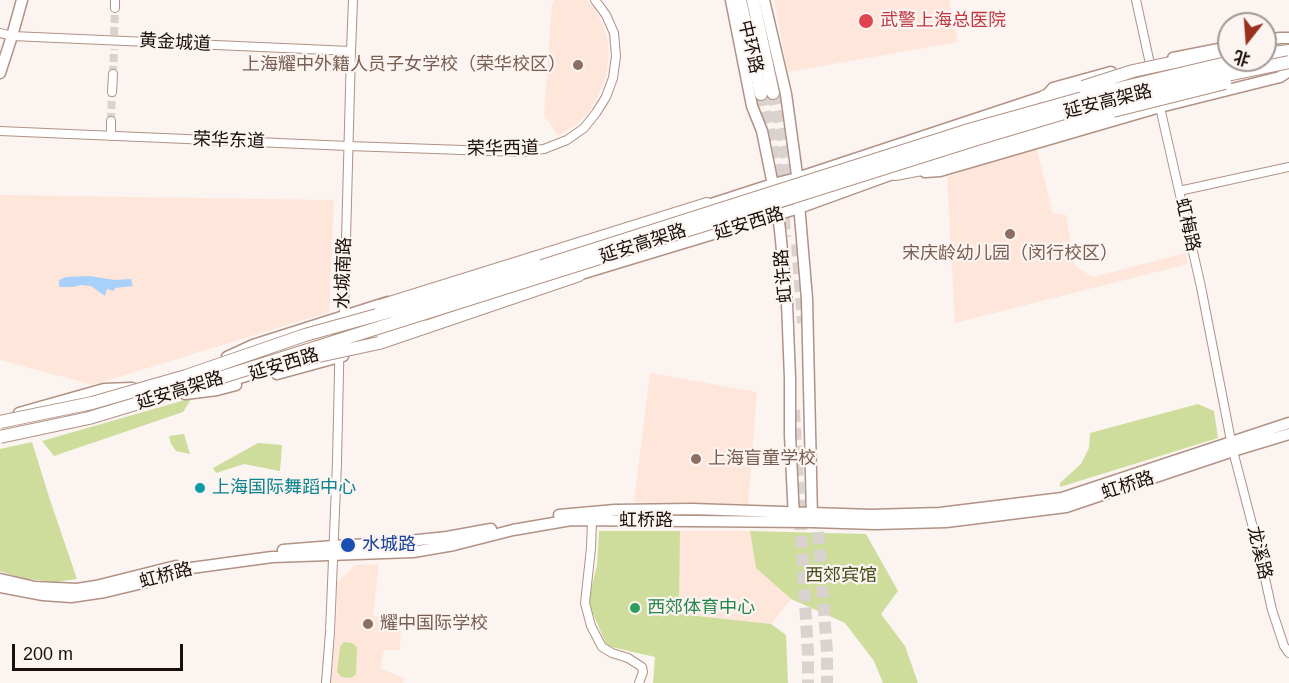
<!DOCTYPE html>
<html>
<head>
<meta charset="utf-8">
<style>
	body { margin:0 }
	#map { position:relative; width:1289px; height:683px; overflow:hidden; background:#fbf4f1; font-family:Arial,"Noto Sans SC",sans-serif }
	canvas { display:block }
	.north { position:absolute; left:1217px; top:12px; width:60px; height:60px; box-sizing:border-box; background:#fbf4f1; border:2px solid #a19895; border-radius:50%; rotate:197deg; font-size:16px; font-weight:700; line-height:24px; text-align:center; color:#1a0f0a }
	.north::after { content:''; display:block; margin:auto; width:21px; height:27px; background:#9a301e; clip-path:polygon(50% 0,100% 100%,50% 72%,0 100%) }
	.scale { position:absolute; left:12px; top:644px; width:171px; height:27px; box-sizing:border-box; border:3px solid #1a0f0a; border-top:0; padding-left:8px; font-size:18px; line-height:21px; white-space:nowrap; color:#1a0f0a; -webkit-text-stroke:4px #fbf4f1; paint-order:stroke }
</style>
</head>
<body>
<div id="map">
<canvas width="1289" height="683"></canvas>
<div class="north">北</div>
<div class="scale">200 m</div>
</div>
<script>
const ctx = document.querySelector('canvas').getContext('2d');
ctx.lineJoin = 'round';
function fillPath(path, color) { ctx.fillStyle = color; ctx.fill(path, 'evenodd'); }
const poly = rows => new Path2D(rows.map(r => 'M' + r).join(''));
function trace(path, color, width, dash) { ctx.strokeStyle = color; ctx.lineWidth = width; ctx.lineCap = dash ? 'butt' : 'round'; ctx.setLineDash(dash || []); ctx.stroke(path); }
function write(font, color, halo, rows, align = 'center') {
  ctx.font = font + ' Arial,"Noto Sans SC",sans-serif'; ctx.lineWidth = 4.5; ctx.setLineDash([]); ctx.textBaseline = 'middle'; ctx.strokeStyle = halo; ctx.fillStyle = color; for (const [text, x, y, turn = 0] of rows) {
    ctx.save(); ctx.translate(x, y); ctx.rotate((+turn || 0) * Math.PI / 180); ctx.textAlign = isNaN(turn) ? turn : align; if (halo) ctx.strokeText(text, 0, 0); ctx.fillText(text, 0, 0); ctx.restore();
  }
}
const built = poly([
	[555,0,586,0,594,8,602,23,607,37,609,54,606,77,598,96,590,111,578,123,558,136,544,115,552,4],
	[774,0,949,0,958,42,788,72],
	[1036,146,1053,213,1066,215,1075,266,1093,277,1186,253,1188,264,955,323,947,177],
	[1,195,334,200,329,312,93,385,0,360,0,196],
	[650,373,757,392,748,506,634,502],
	[680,531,750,531,756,568,791,599,771,624,679,614],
	[379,564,373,616,401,619,400,650,384,650,380,668,404,678,403,683,330,683,336,629,337,582,356,565]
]);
const green = poly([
	[192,398,183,412,54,456,42,441],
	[1198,404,1214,411,1218,438,1060,487,1060,483,1081,464,1089,448,1090,433],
	[184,434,190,454,176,451,171,444,169,436],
	[32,442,50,500,77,579,55,582,20,578,0,571,0,449],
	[258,443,282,445,280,471,244,464,216,473,213,468],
	[599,531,680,531,679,614,771,624,786,635,788,683,653,683,655,657,607,646,588,602,597,565],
	[750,531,866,534,898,591,881,614,905,646,918,683,883,683,874,661,845,623,791,599,756,568],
	[344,642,352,643,357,647,356,674,351,678,341,677,337,672,340,647]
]);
const water = poly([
	[89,276,115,280,131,279,133,286,115,288,114,291,107,289,105,296,91,286,81,285,73,287,59,287,59,280,66,277]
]);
const minorTunnel = poly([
	[114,35,115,8],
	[113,74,114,49],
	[111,121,112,92]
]);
const highwayTunnel = poly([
	[773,93,793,188],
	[761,94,783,198,785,237],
	[797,244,803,323],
	[794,410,808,654,808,683],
	[817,514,827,653,827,683]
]);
const minor = poly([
	[1136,0,1152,73],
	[115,8,115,0],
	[0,33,12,36,351,51],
	[112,92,113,74],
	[1159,103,1201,287,1233,451,1258,547,1272,610,1284,646,1289,653],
	[0,131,348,146,520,152,544,149,567,140,584,128,596,113,606,97,613,78,616,56,614,33,606,15,595,0],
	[111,136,111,121],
	[1179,191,1289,167],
	[592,521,591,548,585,603,591,626,602,647,612,653,628,658,642,667,643,672,639,683],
	[326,683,330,632,337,462,340,327,344,315,351,51,353,0]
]);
const major = poly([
	[731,0,752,106,762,131,774,190],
	[764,0,786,94,796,167,798,185],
	[1265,40,1280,38,1289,38],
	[1173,58,1229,47],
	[0,73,12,36,22,0],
	[1117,83,1163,70],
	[1046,96,1053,88,1111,72],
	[925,172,940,171,1160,107,1280,77,1289,71],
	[799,204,807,299,812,518],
	[702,207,773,184,797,178,1045,96,1052,96],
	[777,208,780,230,787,303,790,378,790,435,794,519],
	[571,277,799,208,901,171],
	[356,343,421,323],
	[227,357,253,345,388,302],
	[277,374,343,356],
	[226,382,306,358],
	[185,394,217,390,236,385],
	[19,413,104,389,132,388],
	[559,515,615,510,692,509,872,515,940,513,1062,498,1289,423],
	[283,550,333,546,390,543,447,537,491,529],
	[0,579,35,587,77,589,96,586,176,566],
	[0,587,43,595,71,597,105,592,151,581,191,568,272,557,413,552,454,545,513,530,571,520,812,522,875,524,946,522,1066,507,1233,451,1289,434]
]);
const highway = poly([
	[740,0,761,94],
	[753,0,773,93],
	[1265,54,1289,51],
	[1170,63,1229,56],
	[1045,96,1083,87],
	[895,174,927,168,1040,131,1113,111],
	[534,258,707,204],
	[379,343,579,275]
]);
const highwayBridge = poly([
	[1083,87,1133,71,1170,63],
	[1113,111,1225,83],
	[380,306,534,258],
	[300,360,379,343],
	[0,422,92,403,186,376,305,335,467,290,972,129,1108,91,1239,60],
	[0,437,89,418,162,396,977,139,1111,99,1289,62]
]);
const markers = [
	[866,21,8,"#e0444e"],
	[578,65,6,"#8d6e63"],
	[1010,234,6,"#8d6e63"],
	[696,459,6,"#8d6e63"],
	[200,488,6,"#0f9aa8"],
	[348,545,8,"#1a4fb4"],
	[635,608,6,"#2e9e5b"],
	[368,624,6,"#8d6e63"]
];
const healthNames = [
	["武警上海总医院",880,21]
];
const streetNames = [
	["黄金城道",175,43,3],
	["中环路",750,47,77],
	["延安高架路",1108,102,-14],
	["荣华东道",229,141,2],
	["荣华西道",503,149,-1],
	["延安西路",749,224,-17],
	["虹梅路",1187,225,77],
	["延安高架路",643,244,-18],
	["水城南路",344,273,-88],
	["虹许路",784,276,-95],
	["延安西路",284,365,-17],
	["延安高架路",180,391,-17],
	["虹桥路",1128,486,-18],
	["虹桥路",646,521],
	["龙溪路",1259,553,77],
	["虹桥路",166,576,-15]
];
const educationNames = [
	["上海耀中外籍人员子女学校（荣华校区）",566,65,"right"],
	["宋庆龄幼儿园（闵行校区）",1010,254,"center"],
	["上海盲童学校",708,459],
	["耀中国际学校",380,624]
];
const cultureNames = [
	["上海国际舞蹈中心",212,488]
];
const transitNames = [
	["水城路",362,545]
];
const parkNames = [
	["西郊宾馆",841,576]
];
const leisureNames = [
	["西郊体育中心",647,608]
];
fillPath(built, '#ffe6db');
fillPath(green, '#cedd9b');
fillPath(water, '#a7d0fb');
trace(minorTunnel, '#d9d2ce', 8, [8, 4]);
trace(highwayTunnel, '#d9d2ce', 12, [12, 6]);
trace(minor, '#b19284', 10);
trace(major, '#b19284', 13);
trace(highway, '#b19284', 14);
trace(minor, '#fff', 8);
trace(major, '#fff', 10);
trace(highway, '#fff', 12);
trace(highwayBridge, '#b19284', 14, []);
trace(highwayBridge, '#fff', 12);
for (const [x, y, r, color] of markers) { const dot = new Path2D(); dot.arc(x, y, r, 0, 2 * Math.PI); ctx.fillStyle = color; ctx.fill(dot); trace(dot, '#fbf4f1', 2); }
write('18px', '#be3a42', '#fbf4f1', healthNames, 'left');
write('18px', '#1a0f0a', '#fbf4f1', streetNames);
write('18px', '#785e54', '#fbf4f1', educationNames, 'left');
write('18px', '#0d838f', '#fbf4f1', cultureNames, 'left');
write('18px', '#164399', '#fbf4f1', transitNames, 'left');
write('18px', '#444d1a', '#fbf4f1', parkNames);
write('18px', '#27864d', '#fbf4f1', leisureNames, 'left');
</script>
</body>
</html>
